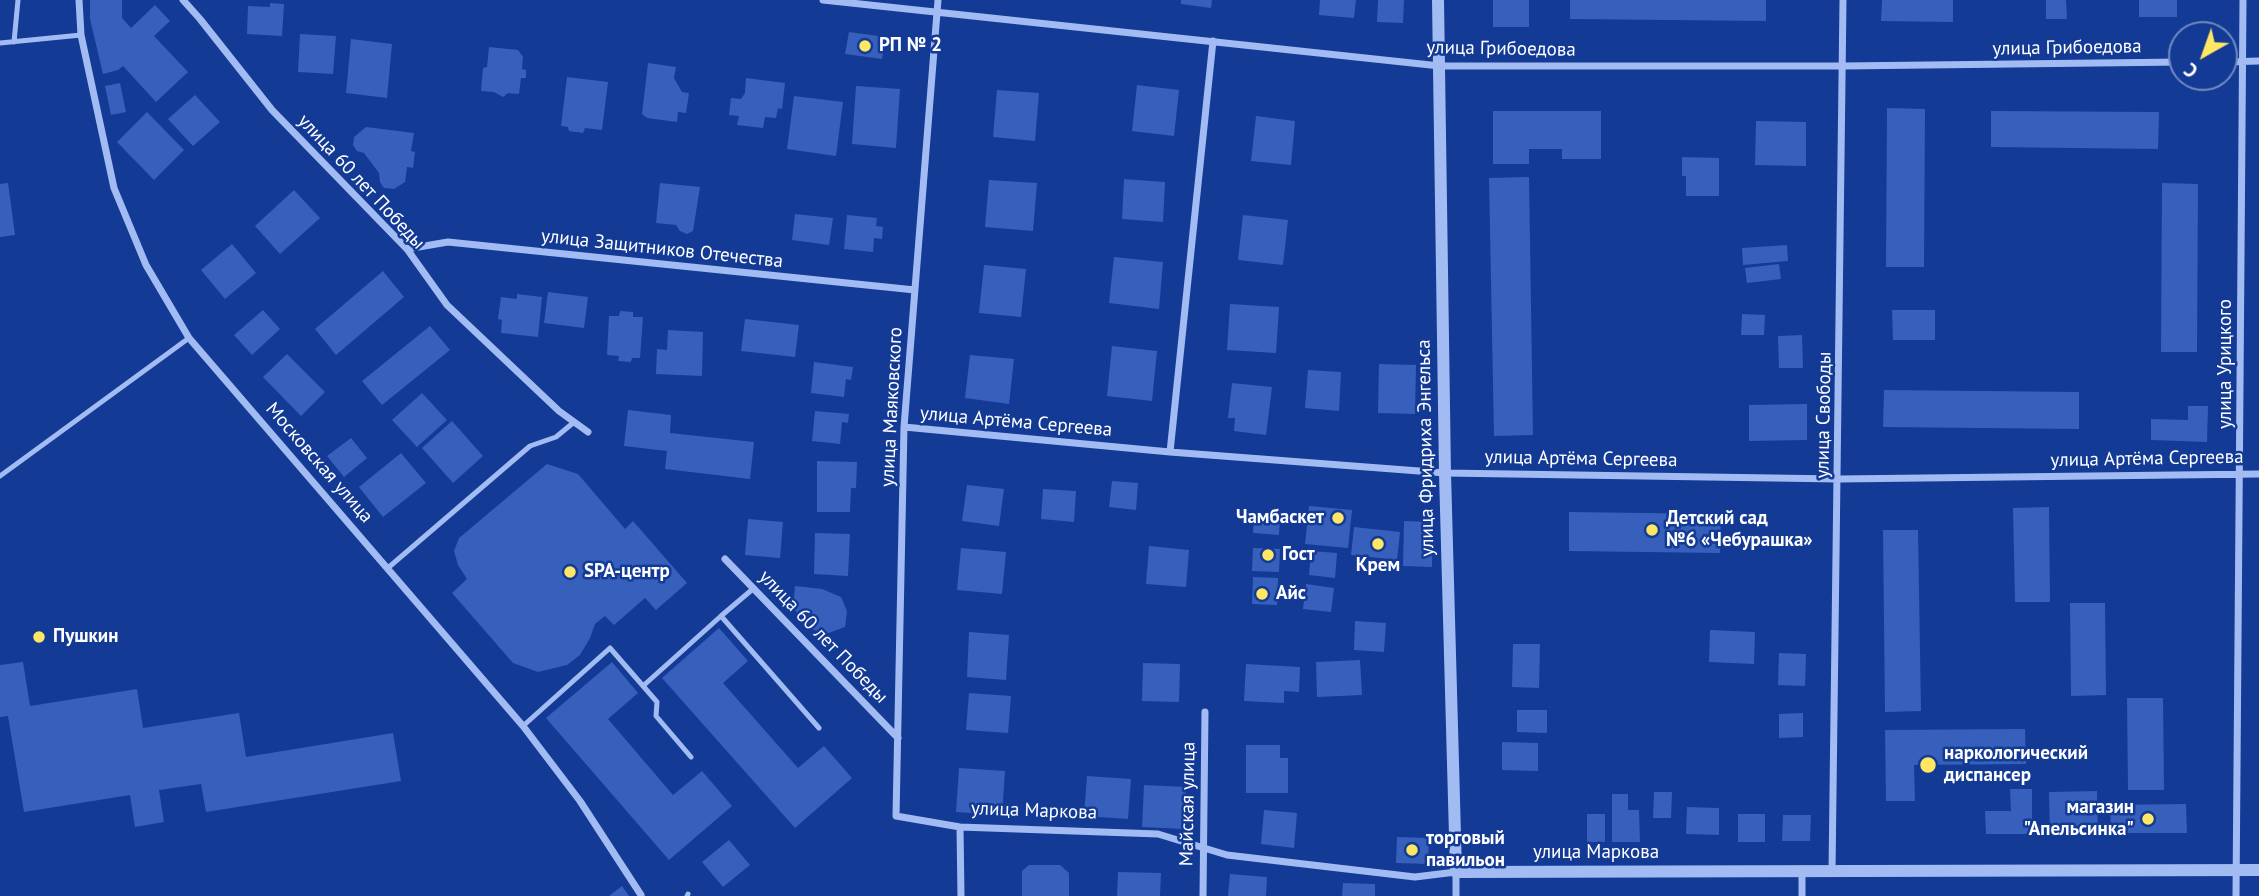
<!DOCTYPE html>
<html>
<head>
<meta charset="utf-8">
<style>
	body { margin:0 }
	#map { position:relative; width:2259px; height:896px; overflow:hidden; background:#133a95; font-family:"PT Sans",sans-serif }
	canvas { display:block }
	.north { position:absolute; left:2168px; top:21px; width:70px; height:70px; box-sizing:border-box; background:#133a95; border:2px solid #7189bf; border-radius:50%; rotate:220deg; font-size:19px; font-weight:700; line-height:28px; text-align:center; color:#fff }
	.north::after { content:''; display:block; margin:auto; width:24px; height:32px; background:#ffe764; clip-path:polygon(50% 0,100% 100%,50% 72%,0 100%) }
</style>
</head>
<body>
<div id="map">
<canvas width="2259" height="896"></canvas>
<div class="north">С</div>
</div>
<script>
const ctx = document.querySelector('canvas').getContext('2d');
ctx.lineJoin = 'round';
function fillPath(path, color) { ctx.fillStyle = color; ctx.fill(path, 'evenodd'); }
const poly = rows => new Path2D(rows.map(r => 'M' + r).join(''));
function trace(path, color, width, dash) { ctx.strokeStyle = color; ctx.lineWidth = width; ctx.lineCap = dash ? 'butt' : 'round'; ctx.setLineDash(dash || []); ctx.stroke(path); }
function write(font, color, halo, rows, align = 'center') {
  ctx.font = font + ' "PT Sans",sans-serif'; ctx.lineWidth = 5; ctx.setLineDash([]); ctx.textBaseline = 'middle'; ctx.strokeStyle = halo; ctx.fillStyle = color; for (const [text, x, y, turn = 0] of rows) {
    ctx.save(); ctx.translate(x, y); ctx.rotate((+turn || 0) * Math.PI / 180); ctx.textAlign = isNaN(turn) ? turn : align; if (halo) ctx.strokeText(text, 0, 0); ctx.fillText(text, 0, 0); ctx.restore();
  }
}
const building = poly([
	[90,0,122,0,122,18,131,28,155,5,170,21,154,36,188,72,156,102,123,66,118,70,103,74,90,19],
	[1181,0,1212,0,1211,8,1181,4],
	[1320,0,1356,0,1354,18,1319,15],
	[1378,0,1404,0,1403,23,1377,22],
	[1493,0,1529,0,1529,27,1493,27],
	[1570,0,1766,0,1766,21,1570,19],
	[1882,0,1953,0,1953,22,1881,21],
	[2046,0,2066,0,2067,19,2046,19],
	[2139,0,2177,0,2177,17,2139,17],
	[270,3,284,4,282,36,247,34,248,6,270,7],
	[849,32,886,37,882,59,845,54],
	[300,34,336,36,333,74,298,72],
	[351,39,392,44,387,98,346,93],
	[489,47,518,50,523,57,522,69,526,70,526,78,521,78,519,94,508,93,503,97,494,92,481,91,483,68,487,67],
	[648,63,676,67,674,78,682,92,689,93,686,113,678,112,677,122,647,118,642,114],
	[567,77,608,82,602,130,585,128,583,133,569,131,568,127,561,126],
	[746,78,785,83,782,109,778,108,776,118,765,117,763,128,737,125,739,116,729,115,731,98,741,99,745,93],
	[120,83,126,112,111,115,105,86],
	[1137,85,1179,90,1174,136,1132,131],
	[856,86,900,89,896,148,852,144],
	[997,90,1039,93,1035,141,993,137],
	[195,95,220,122,193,146,168,119],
	[794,96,843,102,836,156,787,149],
	[1887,108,1925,109,1924,267,1886,267],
	[1493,111,1601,111,1601,159,1562,159,1562,149,1529,149,1529,164,1493,164],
	[1991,111,2159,112,2158,149,1991,147],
	[147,112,184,150,154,180,117,142],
	[1256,116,1295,121,1291,165,1251,161],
	[1756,121,1806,122,1806,166,1755,165],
	[366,127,414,133,411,151,415,152,413,168,407,167,405,182,394,189,384,188,380,182,379,173,364,153,357,151,353,145,354,137],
	[1682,157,1719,158,1719,196,1686,196,1686,176,1682,176],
	[1529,177,1533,435,1494,436,1489,178],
	[1124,179,1165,182,1163,222,1122,219],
	[989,180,1037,183,1033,231,985,227],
	[8,183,15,235,0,237,0,184],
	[660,183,700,187,693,231,687,234,680,231,676,225,656,223],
	[2162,183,2198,184,2197,352,2161,352],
	[294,190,320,218,280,254,255,226],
	[795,214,833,218,829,245,792,240],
	[847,215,877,218,876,226,883,227,882,239,874,238,873,252,844,249],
	[1243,215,1288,220,1283,265,1238,260],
	[232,244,256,273,225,299,201,270],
	[1787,245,1788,261,1743,265,1742,248],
	[1114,257,1163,262,1159,309,1109,303],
	[1779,264,1781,279,1747,283,1745,268],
	[984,265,1026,269,1021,317,979,313],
	[383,271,404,297,336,355,315,329],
	[548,292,588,297,584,328,544,323],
	[517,294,542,297,538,337,501,333,502,320,498,319,501,297,517,299],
	[1230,304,1279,307,1276,353,1227,350],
	[263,310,280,329,252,355,234,335],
	[1892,310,1935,310,1935,340,1893,340],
	[620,311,633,312,633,317,643,317,640,358,632,358,631,362,618,361,619,356,607,355,609,316,619,316],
	[1742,314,1765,315,1764,335,1741,335],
	[745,319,799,325,795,357,741,351],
	[430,326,450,350,382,405,362,381],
	[668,330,703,332,702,376,656,374,657,349,667,350],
	[1802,335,1803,368,1779,368,1778,336],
	[1112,346,1157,351,1152,401,1107,396],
	[287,354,325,392,301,416,263,377],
	[970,355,1014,359,1009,404,965,398],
	[814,362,853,367,851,380,846,379,844,397,811,393],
	[1379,364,1416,365,1415,414,1378,413],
	[1308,370,1341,372,1339,411,1305,408],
	[1232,383,1272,387,1266,435,1234,431,1235,418,1228,418],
	[1884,390,2079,392,2079,429,1883,427],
	[422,393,447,420,417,447,392,420],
	[1807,404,1807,440,1749,441,1749,405],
	[2188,406,2208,406,2207,442,2151,440,2151,419,2188,420],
	[628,410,671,415,670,433,754,442,750,479,665,469,667,451,624,446],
	[815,411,849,414,848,423,842,422,840,444,812,441],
	[452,421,483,456,453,483,422,448],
	[351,438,367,458,344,477,327,456],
	[401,453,426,483,383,517,359,487],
	[817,461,857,462,856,488,851,488,850,512,817,512],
	[547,464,578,474,625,529,633,521,687,583,656,610,645,598,614,625,605,616,595,624,590,638,580,655,567,665,538,672,513,663,452,593,467,579,458,565,454,551,459,538],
	[1112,481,1138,483,1136,510,1109,507],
	[967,485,1004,489,999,526,962,521],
	[1043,489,1076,491,1074,522,1041,519],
	[1309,506,1352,510,1348,548,1305,544],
	[2049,507,2050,602,2015,602,2013,508],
	[1254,511,1280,513,1279,535,1253,533],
	[1569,512,1721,514,1720,553,1569,551],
	[748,519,783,522,780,558,745,555],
	[1404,521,1433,522,1432,567,1403,566],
	[1354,527,1400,532,1397,560,1351,555],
	[1883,530,1918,530,1921,711,1885,712],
	[815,533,850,534,848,576,814,574],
	[1149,546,1189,550,1186,587,1146,584],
	[961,548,1006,552,1002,594,957,590],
	[1253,548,1280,549,1279,572,1252,571],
	[1311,551,1337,553,1335,578,1309,575],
	[1253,577,1278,578,1277,605,1252,604],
	[1306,584,1334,588,1331,612,1303,609],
	[795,586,822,589,841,597,847,611,845,627,826,634,812,629,793,608],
	[2070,603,2105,603,2106,695,2071,696],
	[1355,621,1386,623,1384,652,1354,650],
	[719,628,748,661,723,683,798,768,824,746,852,778,795,828,662,678],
	[1710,630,1755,632,1754,664,1709,662],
	[969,632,1009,635,1006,680,967,677],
	[1513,644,1540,644,1539,688,1512,687],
	[1779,653,1806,654,1805,686,1778,685],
	[1360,660,1362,695,1317,697,1316,662],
	[23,662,30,706,137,689,143,728,239,713,246,757,393,733,401,781,206,812,201,784,159,790,164,822,135,827,130,795,24,812,8,716,0,717,0,665],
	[612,662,638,693,608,719,673,795,702,771,732,806,669,860,546,718],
	[1143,663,1180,664,1179,702,1142,701],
	[1246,664,1300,667,1299,692,1284,691,1284,703,1244,701],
	[969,693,1011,696,1008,733,966,730],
	[2127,698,2163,698,2164,790,2128,790],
	[1517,710,1547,710,1547,733,1517,732],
	[1803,713,1803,737,1779,738,1779,714],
	[2025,729,2026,764,1914,765,1915,801,1886,801,1885,730],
	[1502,742,1538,743,1538,771,1502,770],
	[1246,745,1280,745,1280,758,1288,758,1288,793,1246,793],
	[959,768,1005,771,1002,815,956,812],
	[1087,776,1131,779,1128,819,1084,816],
	[1144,785,1186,787,1184,829,1142,827],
	[2010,789,2032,789,2032,834,1986,834,1985,811,2011,811],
	[2097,791,2098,835,2050,835,2049,792],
	[1654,792,1672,792,1671,818,1653,818],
	[1612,794,1628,794,1628,810,1639,810,1640,842,1612,842],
	[2186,804,2187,833,2111,833,2110,805],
	[1687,807,1719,808,1719,835,1686,834],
	[1264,810,1297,813,1294,848,1261,844],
	[1587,814,1605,814,1605,842,1587,842],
	[1738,814,1765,814,1765,842,1738,842],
	[1783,815,1811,815,1810,841,1782,841],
	[1397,837,1429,838,1428,864,1396,863],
	[729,840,750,865,723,887,702,862],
	[1029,865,1060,865,1069,873,1069,896,1022,896,1022,871],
	[1118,872,1161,873,1160,896,1117,896],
	[1230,874,1267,877,1266,896,1228,896],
	[1343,883,1375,884,1375,896,1342,896],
	[622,886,629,896,609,896]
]);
const service = poly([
	[14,42,18,0],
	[0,43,81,35],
	[0,476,189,338],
	[389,567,530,446,556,437,573,423],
	[721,616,754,588],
	[643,686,721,616,819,728],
	[523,726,610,648,657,702,656,716,691,757],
	[687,896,688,894]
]);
const minor = poly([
	[79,0,81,35,114,188,146,265,189,338,523,726,580,801,641,895],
	[183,0,200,19,272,110,407,249,447,305,559,411,588,432],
	[823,0,1440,66,1843,66,2182,62],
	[938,0,904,427,896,816,960,827,1158,834,1227,855,1415,877,1456,872,1456,896],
	[2224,62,2259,61],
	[407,249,448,242,915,290],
	[904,427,1170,452,1445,473,1839,479,2259,474],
	[1170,452,1213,41],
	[725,559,898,738],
	[960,827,961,896],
	[1802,872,1802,896],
	[1832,872,1843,0],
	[1203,896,1205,712],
	[2236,896,2243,0]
]);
const tertiary = poly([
	[1438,0,1445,473,1456,872,2259,870]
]);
const markers = [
	[865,46,7,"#ffe764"],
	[1338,518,7,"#ffe764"],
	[1652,530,7,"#ffe764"],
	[1378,544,7,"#ffe764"],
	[1268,555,7,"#ffe764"],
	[570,572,7,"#ffe764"],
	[1262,594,7,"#ffe764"],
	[39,637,7,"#ffe764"],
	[1928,765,9,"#ffe764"],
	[2148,819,7,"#ffe764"],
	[1412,850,7,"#ffe764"]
];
const poiNames = [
	["РП № 2",879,46],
	["Чамбаскет",1324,518,"right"],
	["Детский сад",1666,519],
	["№6 «Чебурашка»",1666,541],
	["Гост",1282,555],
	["Крем",1378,566,"center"],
	["SPA-центр",584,572],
	["Айс",1276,594],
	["Пушкин",53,637],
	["наркологический",1944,754],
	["диспансер",1944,776],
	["магазин",2134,808,"right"],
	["\"Апельсинка\"",2134,830,"right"],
	["торговый",1426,839],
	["павильон",1426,861]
];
const streetNames = [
	["улица Грибоедова",2067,48,-1],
	["улица Грибоедова",1501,49,1],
	["улица 60 лет Победы",361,182,47],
	["улица Защитников Отечества",662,249,6],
	["улица Урицкого",2226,364,-90],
	["улица Маяковского",892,407,-87],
	["улица Свободы",1824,415,-89],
	["улица Артёма Сергеева",1016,422,5],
	["улица Фридриха Энгельса",1426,448,-91],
	["улица Артёма Сергеева",1581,459,1],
	["улица Артёма Сергеева",2147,459,-1],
	["Московская улица",319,463,49],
	["улица 60 лет Победы",823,637,46],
	["Майская улица",1188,804,-89],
	["улица Маркова",1034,811,2],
	["улица Маркова",1596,853]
];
fillPath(building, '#3760bc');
trace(service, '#a2bcf3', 5);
trace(minor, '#a2bcf3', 7);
trace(tertiary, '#a2bcf3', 12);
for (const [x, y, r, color] of markers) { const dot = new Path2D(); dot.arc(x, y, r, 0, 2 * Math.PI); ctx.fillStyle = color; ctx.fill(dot); trace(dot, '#133a95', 2.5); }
write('bold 19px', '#fff', '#133a95', poiNames, 'left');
write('19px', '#fff', '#133a95', streetNames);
</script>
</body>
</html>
